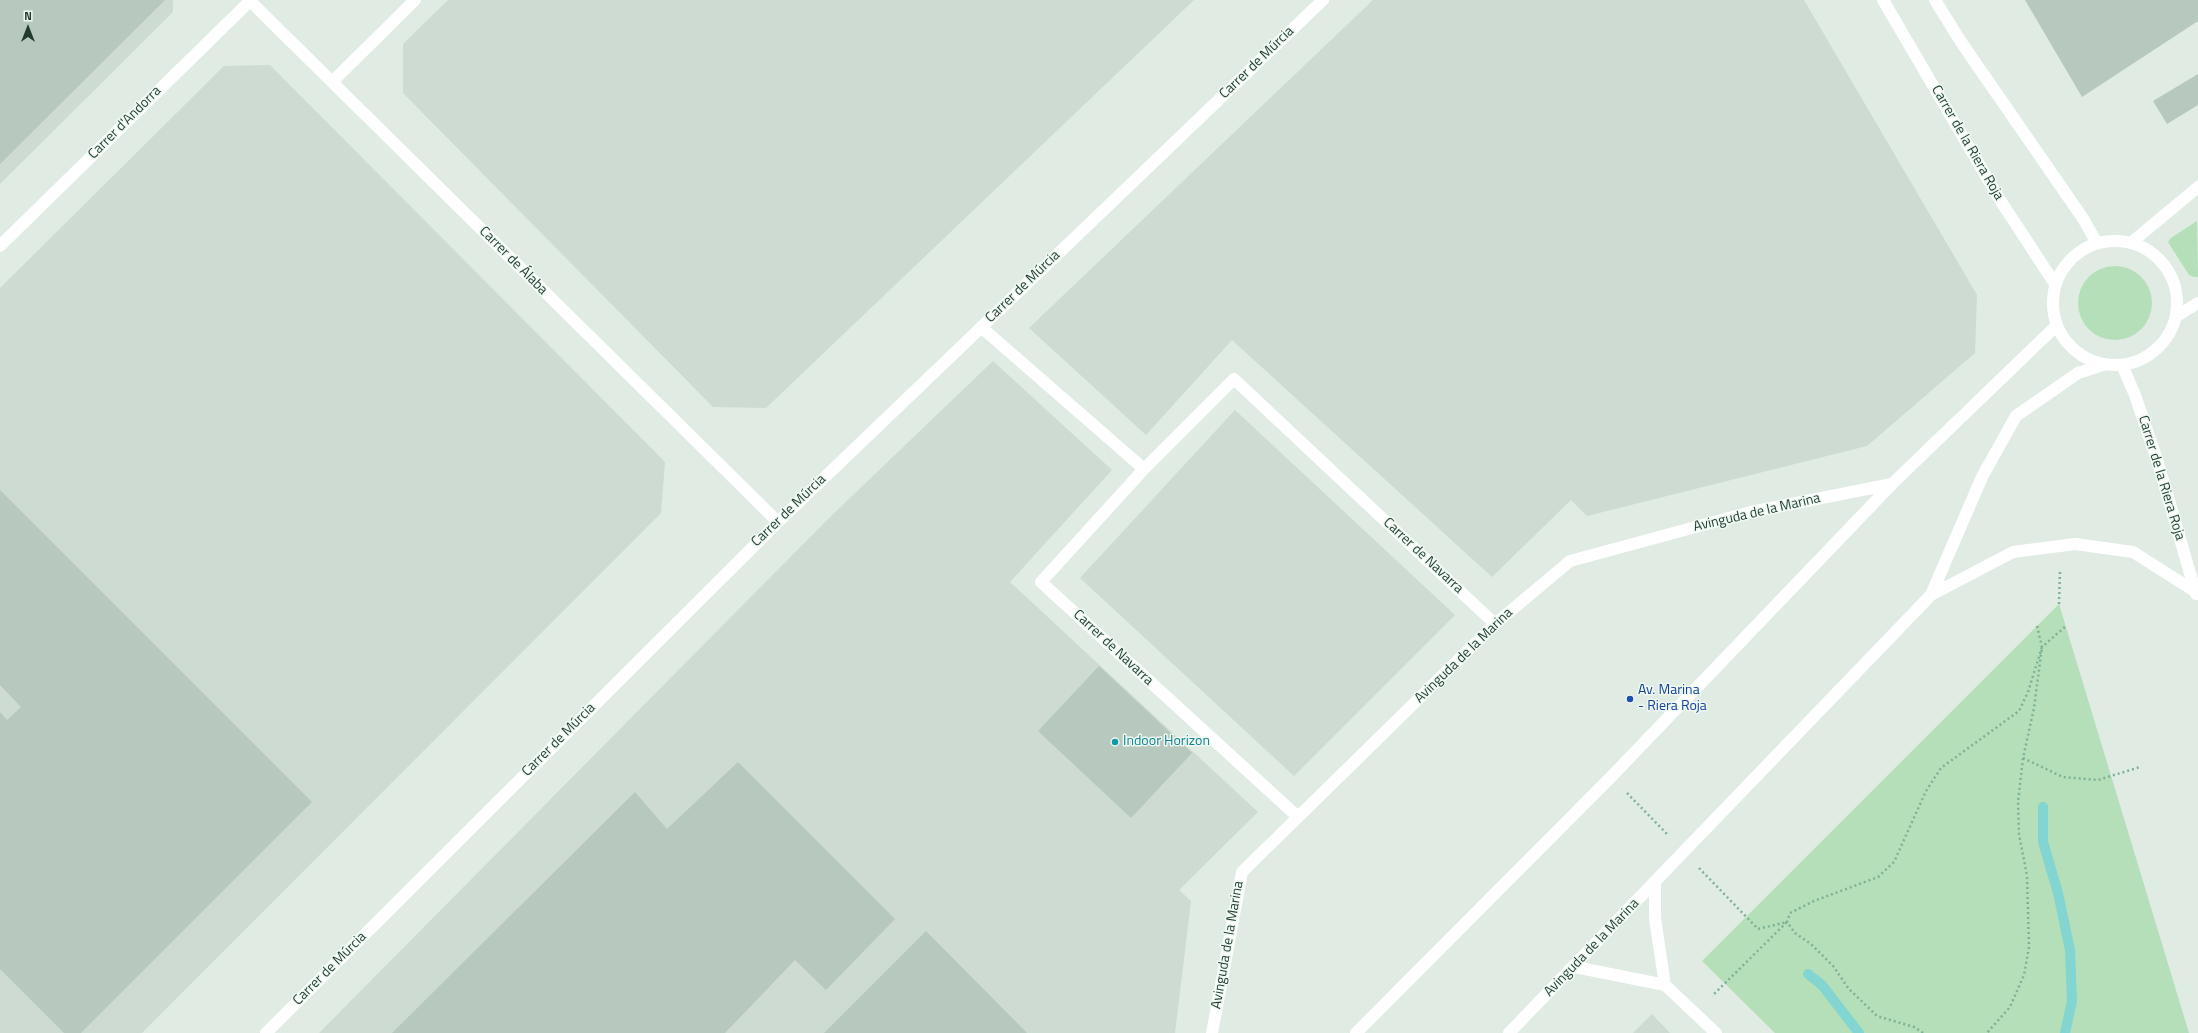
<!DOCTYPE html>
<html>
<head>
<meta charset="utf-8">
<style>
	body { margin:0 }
	#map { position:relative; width:2198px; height:1033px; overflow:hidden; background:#dfebe3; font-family:"Titillium Web",sans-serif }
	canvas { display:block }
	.north { position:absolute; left:8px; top:8px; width:40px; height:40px; -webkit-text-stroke:3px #eff8f2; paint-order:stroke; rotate:0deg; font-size:11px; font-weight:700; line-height:16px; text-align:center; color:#1f3c2e }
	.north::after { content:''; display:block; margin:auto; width:14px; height:18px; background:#1f3c2e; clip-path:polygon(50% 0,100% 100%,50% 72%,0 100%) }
</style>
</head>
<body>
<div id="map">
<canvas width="2198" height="1033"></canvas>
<div class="north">N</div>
</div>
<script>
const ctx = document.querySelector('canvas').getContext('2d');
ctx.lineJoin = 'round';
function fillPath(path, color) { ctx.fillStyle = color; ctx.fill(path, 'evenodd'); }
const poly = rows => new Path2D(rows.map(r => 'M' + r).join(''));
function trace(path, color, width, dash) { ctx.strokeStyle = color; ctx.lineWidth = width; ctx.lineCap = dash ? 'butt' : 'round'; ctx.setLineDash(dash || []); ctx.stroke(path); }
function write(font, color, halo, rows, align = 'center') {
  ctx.font = font + ' "Titillium Web",sans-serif'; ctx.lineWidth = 3; ctx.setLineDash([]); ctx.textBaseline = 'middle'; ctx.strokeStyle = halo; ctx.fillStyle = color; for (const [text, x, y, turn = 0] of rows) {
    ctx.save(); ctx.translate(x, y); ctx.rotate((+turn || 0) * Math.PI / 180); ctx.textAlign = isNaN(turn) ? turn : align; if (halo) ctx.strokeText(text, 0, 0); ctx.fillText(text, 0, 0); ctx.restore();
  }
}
const built = poly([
	[0,0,173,0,173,12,0,184],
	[448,0,1194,0,766,408,713,407,403,93,403,44],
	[1373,0,1804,0,1977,295,1975,353,1867,446,1587,516,1571,500,1492,577,1232,340,1146,435,1029,328],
	[270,65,665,462,661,513,142,1033,0,1033,0,288,224,66],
	[993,361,1112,470,1010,582,1258,812,1179,890,1191,901,1175,1033,319,1033,828,519],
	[1235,410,1455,615,1294,776,1080,578],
	[1652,1014,1670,1033,1633,1033]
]);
const green = poly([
	[2197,221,2198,277,2194,277,2189,275,2168,242,2171,238],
	'2078 303a37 37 0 1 1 74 0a37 37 0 1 1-74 0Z',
	[2059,604,2189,1033,1775,1033,1702,961]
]);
const stream = poly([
	[2043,807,2043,842,2058,893,2070,950,2072,1001,2065,1033],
	[1808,974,1822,985,1859,1033]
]);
const building = poly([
	[0,0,165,0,0,164],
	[2025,0,2198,0,2198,21,2082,97],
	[2198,74,2198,105,2167,124,2153,101],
	[0,490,312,802,81,1033,64,1033,0,969,0,712,7,720,21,707,0,685],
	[1099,666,1192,753,1131,818,1038,731],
	[738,762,895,919,826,990,795,960,725,1033,392,1033,635,792,667,829],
	[926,931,1027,1033,824,1033]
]);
const path = poly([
	[2059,604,2060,570],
	[2037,626,2042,647,2066,626],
	[2023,758,2063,777,2098,780,2140,767],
	[1627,793,1668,835],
	[1699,868,1758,929,1787,922,1712,996],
	[1923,1033,1914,1027,1877,1016,1848,988,1834,967,1811,944,1795,933,1787,922,1790,913,1814,901,1878,877,1894,862,1926,791,1941,768,2019,711,2028,692,2042,647,2034,708,2023,758,2018,802,2019,834,2027,876,2029,947,2024,975,2010,1007,1987,1033]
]);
const minor = poly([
	[249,0,778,522],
	[1883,0,2000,200,2055,284],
	[1935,0,1961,42,2082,217,2097,243],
	[332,82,415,0],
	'2053 303a62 62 0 1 1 124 0a62 62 0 1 1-124 0Z',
	[2132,242,2198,187],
	[0,246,251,0],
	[2177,316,2198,303],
	[981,327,1144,469],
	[2122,365,2135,395,2158,463,2196,594],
	[1931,595,2013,552,2075,544,2133,552,2196,592],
	[1298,817,1041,582,1144,469,1234,379,1495,624],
	[1655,883,1655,918,1665,985],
	[1575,967,1665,985,1716,1033],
	[266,1033,778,522,1323,0],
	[1212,1033,1242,872,1495,624,1570,561,1751,512,1892,484],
	[1356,1033,1611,777,1892,484,2056,326],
	[1509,1033,1931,595,1982,477,2016,416,2078,373,2103,365]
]);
const markers = [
	[1630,699,4,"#1a4fb4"],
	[1115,742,4,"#0f9aa8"]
];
const streetNames = [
	["Carrer de Múrcia",1257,63,-44],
	["Carrer d'Andorra",125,123,-45],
	["Carrer de la Riera Roja",1967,143,60],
	["Carrer de Álaba",513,261,45],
	["Carrer de Múrcia",1023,287,-44],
	["Carrer de la Riera Roja",2161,478,73],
	["Carrer de Múrcia",789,511,-44],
	["Avinguda de la Marina",1757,513,-13],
	["Carrer de Navarra",1423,556,43],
	["Carrer de Navarra",1113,648,43],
	["Avinguda de la Marina",1464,656,-44],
	["Carrer de Múrcia",559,740,-45],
	["Avinguda de la Marina",1228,945,-80],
	["Avinguda de la Marina",1592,948,-46],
	["Carrer de Múrcia",330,969,-45]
];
const transitNames = [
	["Av. Marina",1638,691],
	["- Riera Roja",1638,707]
];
const cultureNames = [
	["Indoor Horizon",1123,742]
];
fillPath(built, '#cddbd2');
fillPath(green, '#b5dfb8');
trace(stream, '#82d5d1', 10);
fillPath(building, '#b7c9be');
trace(path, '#7db196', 2.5, [2, 3]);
trace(minor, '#fff', 12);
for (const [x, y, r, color] of markers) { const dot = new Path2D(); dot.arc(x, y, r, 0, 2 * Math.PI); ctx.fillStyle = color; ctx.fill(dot); trace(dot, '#eff8f2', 1.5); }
write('14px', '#1f3c2e', '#eff8f2', streetNames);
write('14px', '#164399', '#eff8f2', transitNames, 'left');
write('14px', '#0d838f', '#eff8f2', cultureNames, 'left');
</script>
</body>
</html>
